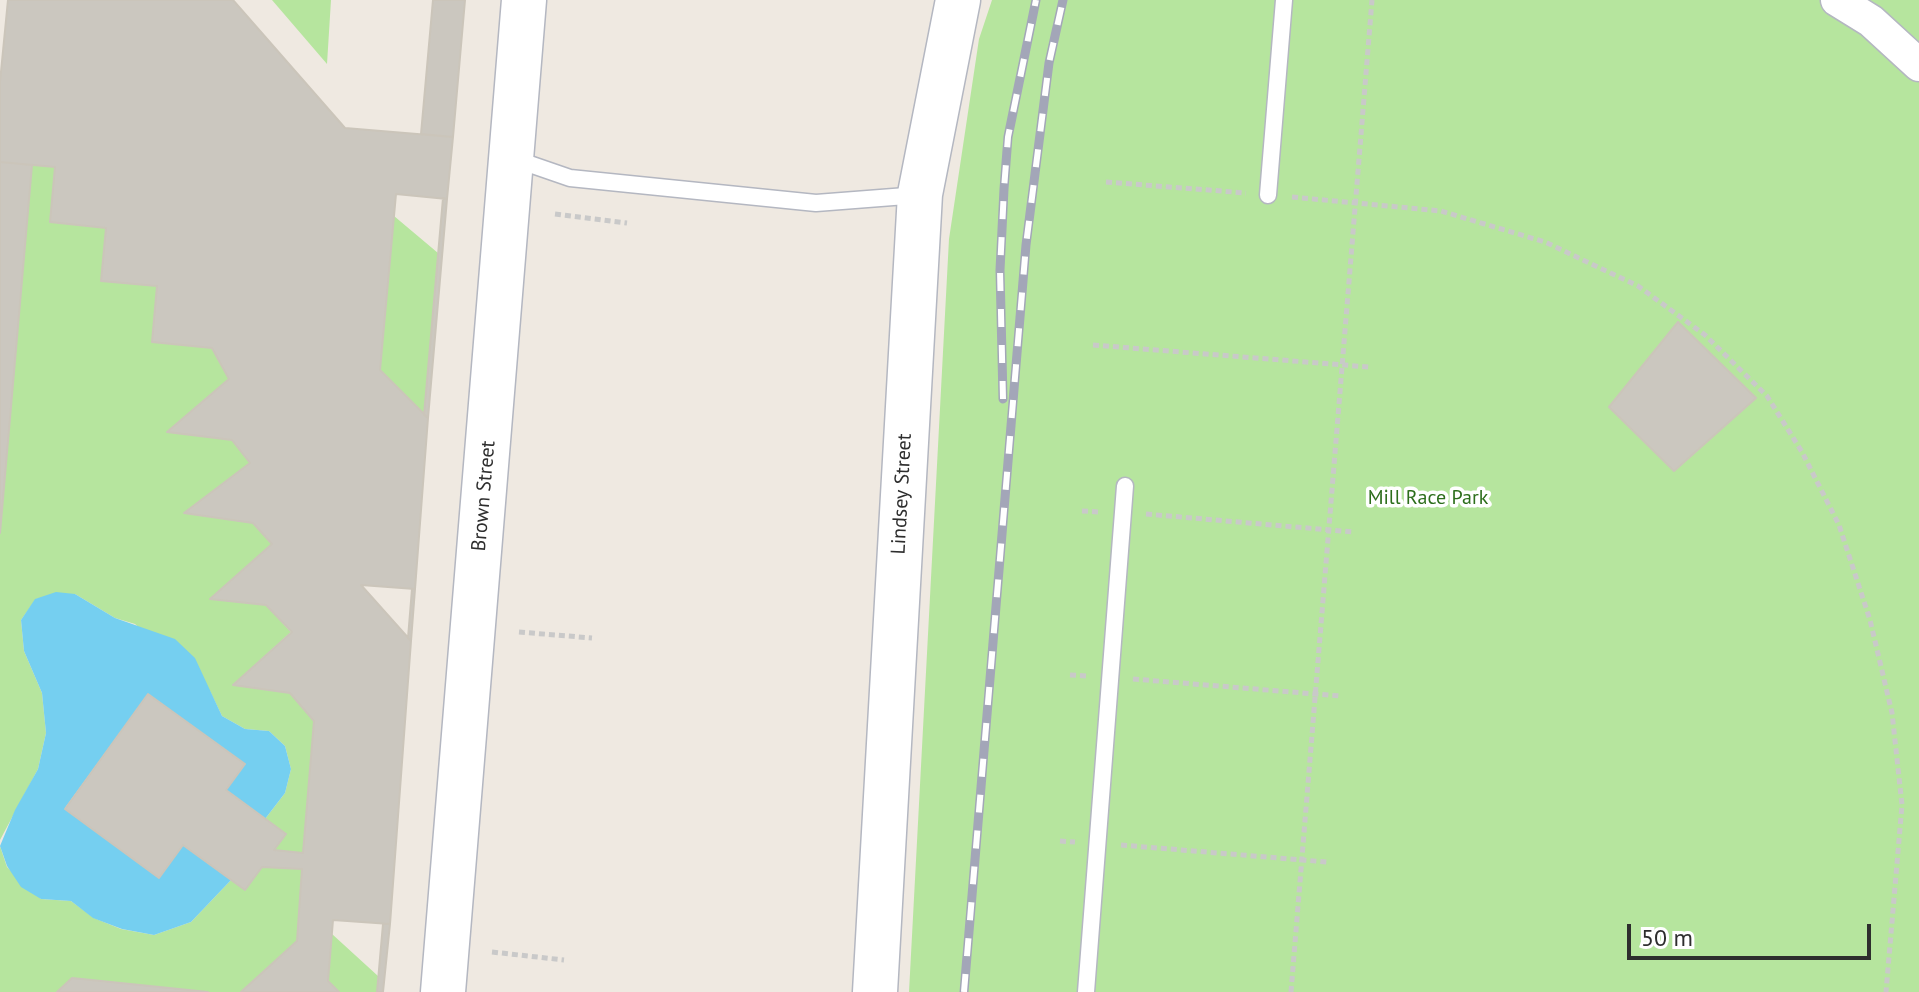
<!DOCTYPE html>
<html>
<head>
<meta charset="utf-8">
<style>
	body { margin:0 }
	#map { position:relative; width:1919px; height:992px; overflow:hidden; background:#efe9e1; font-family:"PT Sans",sans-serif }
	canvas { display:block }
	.scale { position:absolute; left:1627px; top:924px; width:244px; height:36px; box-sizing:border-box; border:4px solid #2e2e2e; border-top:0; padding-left:10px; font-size:24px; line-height:28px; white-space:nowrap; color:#2e2e2e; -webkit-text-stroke:6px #fff; paint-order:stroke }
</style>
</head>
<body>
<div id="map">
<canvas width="1919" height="992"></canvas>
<div class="scale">50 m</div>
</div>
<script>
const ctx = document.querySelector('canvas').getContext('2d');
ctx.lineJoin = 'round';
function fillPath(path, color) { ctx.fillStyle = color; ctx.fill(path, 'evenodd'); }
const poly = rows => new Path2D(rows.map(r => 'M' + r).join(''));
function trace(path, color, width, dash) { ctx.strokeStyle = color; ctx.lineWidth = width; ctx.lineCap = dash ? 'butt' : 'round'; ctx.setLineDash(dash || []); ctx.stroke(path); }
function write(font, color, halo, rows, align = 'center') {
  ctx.font = font + ' "PT Sans",sans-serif'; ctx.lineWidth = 7; ctx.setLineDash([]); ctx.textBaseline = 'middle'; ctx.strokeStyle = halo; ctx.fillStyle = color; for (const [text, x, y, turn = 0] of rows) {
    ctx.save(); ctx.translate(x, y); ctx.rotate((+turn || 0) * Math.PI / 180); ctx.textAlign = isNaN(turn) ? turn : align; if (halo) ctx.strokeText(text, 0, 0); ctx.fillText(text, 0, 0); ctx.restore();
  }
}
const green = poly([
	[272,0,331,0,327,64],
	[992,0,1919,0,1919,992,909,992,949,239,979,39],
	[0,162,55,167,50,222,106,228,101,281,157,286,153,342,212,348,229,379,168,432,232,440,250,463,185,513,253,523,272,544,266,605,291,632,233,685,290,693,314,721,303,853,274,850,265,819,285,793,291,769,285,746,269,731,245,729,222,716,210,691,135,624,115,618,75,594,36,599,21,620,24,651,42,693,46,733,38,769,0,840],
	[394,216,438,253,424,415,380,370],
	[0,846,7,867,41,899,71,901,94,918,121,929,154,935,191,922,231,880,262,867,302,869,297,941,241,992,208,992,72,978,57,992,0,992],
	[332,934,378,976,377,992,339,992,328,981]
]);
const water = poly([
	[56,592,75,594,115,618,175,639,195,658,222,716,245,729,269,731,285,746,291,769,285,793,265,819,226,790,245,764,148,694,65,808,159,877,183,845,231,880,191,922,154,935,122,929,93,918,71,901,41,899,21,887,7,866,0,846,15,810,38,769,46,733,42,693,24,651,21,620,35,599]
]);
const building = poly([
	[8,0,233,0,345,128,453,137,447,199,396,194,380,370,428,418,415,589,361,585,411,641,390,924,333,920,328,981,339,992,241,992,297,941,302,869,262,867,245,890,183,845,159,878,65,809,148,694,245,764,226,790,286,834,274,850,303,853,314,721,290,693,233,685,292,632,266,605,210,599,272,544,253,523,184,513,250,463,232,440,167,432,229,379,212,348,152,342,157,286,101,281,106,228,50,222,55,167,0,162,0,82,8,0],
	[433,0,465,0,453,137,421,134,433,0],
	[0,162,32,165,0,533,0,162],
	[443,198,447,199,428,418,424,415,443,198],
	[1678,322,1756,398,1674,471,1609,407,1678,322],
	[412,589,415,589,411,641,408,638,412,589],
	[383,924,390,924,383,992,377,992,383,924],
	[72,978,208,992,57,992,72,978]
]);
const path = poly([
	[1106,182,1246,193],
	[1292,197,1441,211,1545,242,1638,286,1705,335,1767,396,1802,452,1839,525,1870,620,1892,713,1902,805,1886,992],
	[555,214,627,223],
	[1093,345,1369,367],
	[1082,511,1100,512],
	[1146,514,1353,532],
	[519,632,592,638],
	[1070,675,1087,676],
	[1133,679,1340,696],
	[1060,841,1075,842],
	[1121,845,1327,862],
	[492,952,564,960],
	[1291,992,1372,0]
]);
const service = poly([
	[515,159,570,178,816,203,919,195],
	[1268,195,1284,0],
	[1086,992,1125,486]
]);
const minor = poly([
	[1837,0,1871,21,1919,65]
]);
const secondary = poly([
	[443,992,524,0],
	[875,992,920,194,958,0]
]);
const rail = poly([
	[1003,399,1000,270,1004,189,1008,137,1036,0],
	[964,992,1026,245,1049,63,1063,0]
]);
const streetNames = [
	["Lindsey Street",902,494,-87],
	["Brown Street",484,496,-85]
];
const parkNames = [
	["Mill Race Park",1428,498]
];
fillPath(green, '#b6e59e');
fillPath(water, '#75cff0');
fillPath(building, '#cbc7bf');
trace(building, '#cbc5ba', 2);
trace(service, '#b4b7c1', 19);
trace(minor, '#b4b7c1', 35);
trace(secondary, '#b4b7c1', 47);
trace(path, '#c9c9c9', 5, [6, 4]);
trace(service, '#fff', 16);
trace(minor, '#fff', 32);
trace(secondary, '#fff', 44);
trace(rail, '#a3a6b8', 9);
trace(rail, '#fff', 6, [18]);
write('20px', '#2e2e2e', '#fff', streetNames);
write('20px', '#2c6e1b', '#fff', parkNames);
</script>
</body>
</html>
